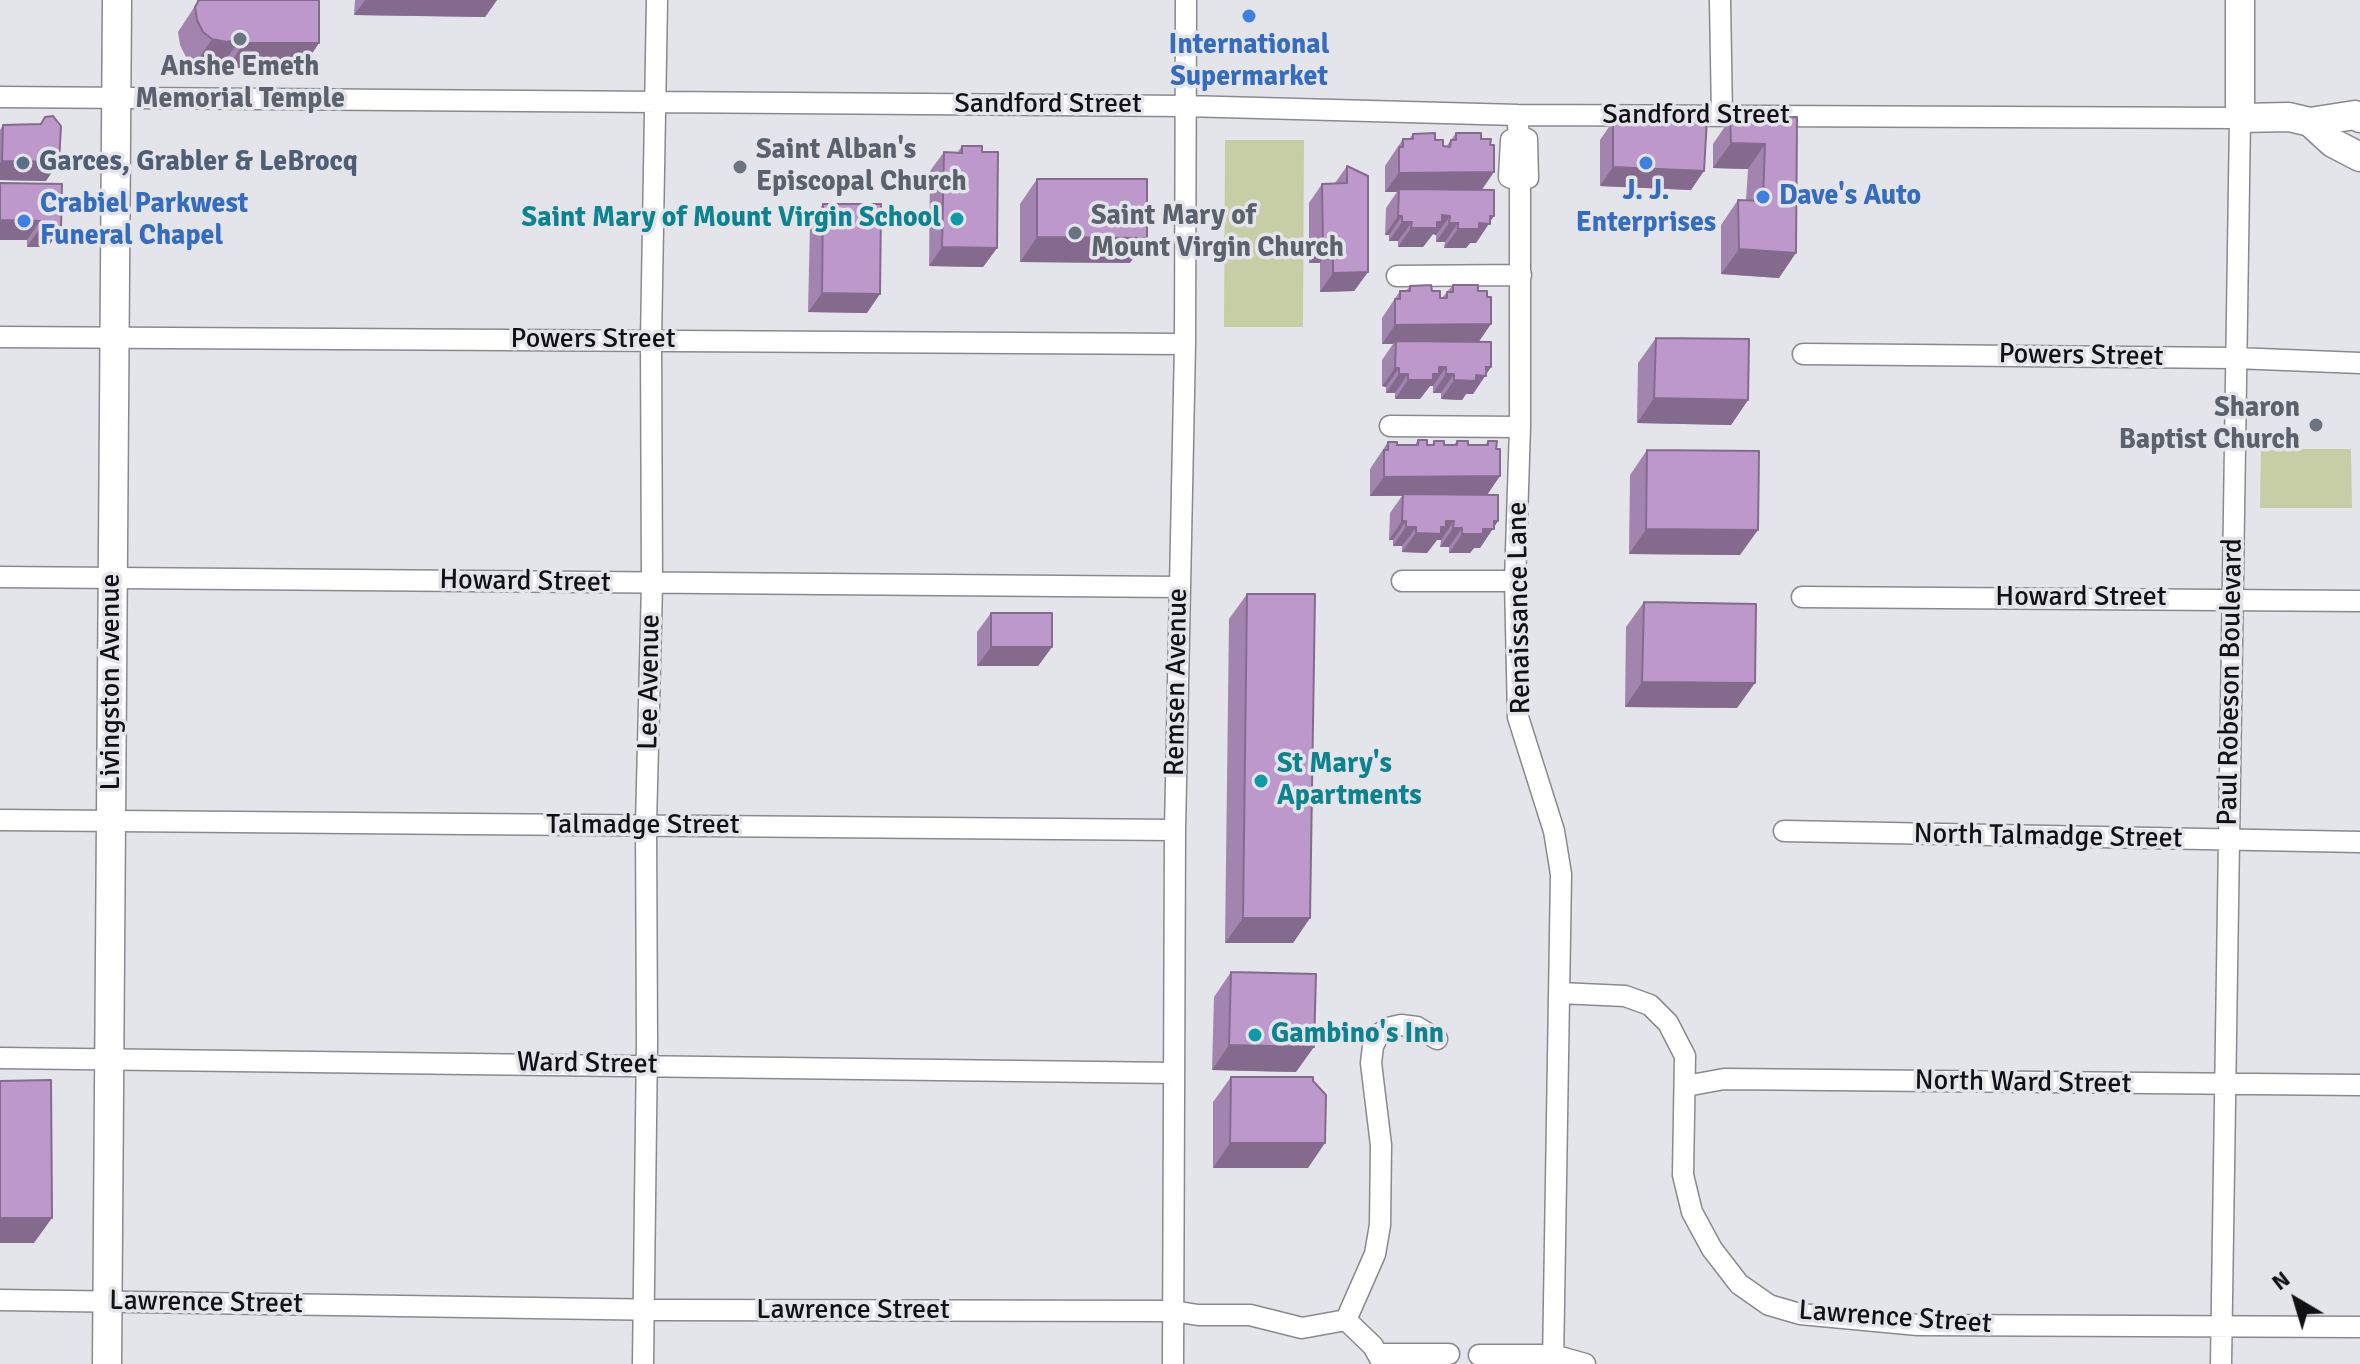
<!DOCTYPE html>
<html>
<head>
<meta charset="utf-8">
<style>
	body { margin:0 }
	#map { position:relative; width:2360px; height:1364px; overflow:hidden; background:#e4e4eb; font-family:Signika,sans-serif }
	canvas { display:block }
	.north { position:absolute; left:2256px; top:1260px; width:80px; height:80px; -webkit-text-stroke:6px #e4e4eb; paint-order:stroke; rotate:322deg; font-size:22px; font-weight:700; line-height:32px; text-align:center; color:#111113 }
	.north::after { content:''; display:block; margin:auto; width:28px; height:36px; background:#111113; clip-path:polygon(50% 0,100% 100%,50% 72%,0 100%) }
</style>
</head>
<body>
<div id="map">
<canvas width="2360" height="1364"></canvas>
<div class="north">N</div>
</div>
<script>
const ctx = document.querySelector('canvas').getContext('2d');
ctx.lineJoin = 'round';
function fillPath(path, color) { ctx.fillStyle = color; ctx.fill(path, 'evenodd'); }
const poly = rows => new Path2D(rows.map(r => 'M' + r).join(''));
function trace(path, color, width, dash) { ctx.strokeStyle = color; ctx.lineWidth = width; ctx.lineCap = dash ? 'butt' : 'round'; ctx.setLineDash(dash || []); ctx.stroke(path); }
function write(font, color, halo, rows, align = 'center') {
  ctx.font = font + ' Signika,sans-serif'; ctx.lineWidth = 7; ctx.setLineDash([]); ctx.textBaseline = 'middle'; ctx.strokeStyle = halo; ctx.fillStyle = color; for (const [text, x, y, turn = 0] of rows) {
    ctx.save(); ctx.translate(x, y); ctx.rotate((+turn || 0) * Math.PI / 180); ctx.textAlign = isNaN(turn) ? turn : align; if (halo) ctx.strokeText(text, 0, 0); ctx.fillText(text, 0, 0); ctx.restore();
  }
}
const green = poly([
	[1225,140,1304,140,1303,327,1224,327],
	[2287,449,2351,449,2352,508,2260,508,2261,451]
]);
const street = poly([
	[1720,0,1722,116],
	[0,97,1185,106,1518,115,2240,118,2221,1364],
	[1518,125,1519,136,1511,140,1509,177,1520,181],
	[1519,136,1527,139,1528,178,1520,181,1520,427,1515,581,1518,717,1554,831,1561,874,1553,1364],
	[1397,276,1521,275],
	[0,337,1185,344],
	[1803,354,2235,358,2360,363],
	[1390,426,1520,427],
	[0,577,1178,587],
	[1402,581,1515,581],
	[1802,597,2360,601],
	[0,820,1175,830],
	[1784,831,2360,842],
	[1560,993,1625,996,1650,1005,1668,1023,1685,1056,1683,1175,1692,1212,1712,1249,1739,1284,1769,1305,1800,1314,1918,1325,2360,1327],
	[0,1058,1174,1073],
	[1686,1086,1724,1079,2360,1085],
	[0,1300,668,1310,1173,1311,1198,1315,1250,1315,1302,1328,1346,1320,1375,1254,1380,1225,1381,1145,1371,1063,1373,1046,1379,1034,1388,1028,1401,1025,1417,1027,1437,1039],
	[1346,1320,1373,1346,1383,1364],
	[1379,1354,1449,1354],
	[1479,1355,1553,1355,1585,1364],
	[643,1364,647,1042,646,825,652,584,651,340,657,0],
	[1173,1364,1175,830,1185,344,1186,0]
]);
const secondary = poly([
	[2240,0,2240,118,2289,117,2310,122,2333,143,2360,157],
	[2310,122,2355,115,2360,118],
	[107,1364,117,0]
]);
const wall = poly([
	[197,0,319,0,319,43,302,68,227,68,224,62,210,67,195,64,186,57,180,45,178,32,197,3],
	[355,0,497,0,485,17,354,15],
	[45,117,46,181,0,180,0,130,3,125,40,124],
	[1797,117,1779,278,1721,274,1721,225,1738,200,1746,201,1748,169,1713,168,1713,144,1730,119],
	[1613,121,1691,190,1600,186,1600,140],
	[1456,133,1482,190,1490,222,1476,243,1470,243,1466,248,1444,248,1445,242,1436,242,1436,235,1433,234,1423,247,1398,247,1398,241,1389,241,1389,235,1385,235,1386,208,1397,192,1385,192,1385,166,1403,139,1409,139,1413,134,1435,140,1443,146,1446,147],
	[962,146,997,248,983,267,929,266,930,171,944,152,957,153],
	[1347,166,1368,272,1354,291,1320,292,1320,263,1309,263,1309,203,1322,184,1335,183],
	[1037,179,1130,263,1020,262,1020,204],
	[0,183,61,228,48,247,27,247,27,240,0,240],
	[823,204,867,313,808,312,810,223],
	[1453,285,1491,367,1473,394,1466,394,1462,400,1441,399,1441,393,1433,393,1433,386,1430,386,1420,399,1395,399,1395,393,1386,393,1386,387,1382,386,1382,360,1393,344,1382,344,1382,318,1400,291,1406,291,1410,286,1432,291,1440,298,1442,298],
	[1656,338,1748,400,1731,425,1637,423,1638,363],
	[1418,440,1427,445,1432,445,1434,441,1444,445,1454,445,1457,441,1468,445,1485,445,1488,441,1487,495,1498,521,1480,548,1474,548,1470,553,1449,553,1449,547,1440,547,1441,540,1437,540,1427,553,1402,552,1402,546,1393,546,1393,540,1389,540,1390,513,1402,496,1370,496,1370,469,1388,442,1397,445,1415,445],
	[1647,450,1740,555,1629,554,1630,475],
	[1247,594,1310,918,1293,943,1225,943,1229,619],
	[1644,602,1737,708,1625,707,1626,627],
	[991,613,1052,647,1038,666,977,666,977,632],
	[1231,972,1296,1072,1212,1070,1214,997],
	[1231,1077,1308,1168,1213,1168,1213,1102]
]);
const shadedWall = poly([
	[365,0,497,0,485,17,354,15],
	[242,37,224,62,210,67,195,64,212,39],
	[244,43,319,43,302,68,227,68],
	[1731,143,1765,144,1748,169,1713,168],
	[2,161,59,162,46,181,0,180,0,163],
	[1613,167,1704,171,1691,190,1600,186],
	[1494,172,1481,191,1399,189,1397,192,1385,192,1399,173],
	[1442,215,1450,216,1436,235,1433,234,1423,247,1398,247,1411,228],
	[1398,216,1402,216,1389,235,1385,235],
	[1490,216,1494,216,1476,243,1470,243,1466,248,1444,248,1458,229,1479,223],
	[0,220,40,221,27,240,0,240],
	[1402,222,1412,222,1398,241,1389,241],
	[1449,223,1458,223,1445,242,1436,242],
	[40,228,61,228,48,247,27,247],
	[1037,237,1147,238,1130,263,1020,262],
	[1323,244,1333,244,1320,263,1309,263],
	[942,247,997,248,983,267,929,266],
	[1739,249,1796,253,1779,278,1721,274],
	[1368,272,1354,291,1320,292,1333,273],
	[822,293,880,294,867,313,808,312],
	[1491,324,1478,343,1396,341,1393,344,1382,344,1395,325],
	[1439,367,1446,367,1433,386,1430,386,1420,399,1395,399,1408,380],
	[1486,367,1491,367,1473,394,1466,394,1462,400,1441,399,1454,380,1476,375],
	[1395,368,1399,368,1386,387,1382,386],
	[1399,374,1408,374,1395,393,1386,393],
	[1446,374,1454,374,1441,393,1433,393],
	[1654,398,1748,400,1731,425,1637,423],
	[1500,476,1487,495,1370,496,1384,477],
	[1402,521,1406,521,1393,540,1389,540],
	[1446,521,1454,521,1441,540,1437,540,1427,553,1402,552,1416,533],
	[1494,521,1498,521,1480,548,1474,548,1470,553,1449,553,1462,534],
	[1406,527,1416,527,1402,546,1393,546],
	[1453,528,1462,528,1449,547,1440,547],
	[1646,529,1758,530,1740,555,1629,554],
	[991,647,1052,647,1038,666,977,666],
	[1642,682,1755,683,1737,708,1625,707],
	[1243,918,1310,918,1293,943,1225,943],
	[1229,1045,1314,1047,1296,1072,1212,1070],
	[1230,1143,1325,1143,1308,1168,1213,1168],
	[0,1218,52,1218,34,1243,0,1243]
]);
const building = poly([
	[199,0,319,0,319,43,244,43,242,37,227,42,212,39,203,32,197,20,195,7,199,0],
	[53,116,61,126,59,162,2,161,3,125,41,124,45,117,53,116],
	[1797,117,1796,253,1739,249,1738,200,1763,201,1765,144,1731,143,1730,119,1797,117],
	[1707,119,1704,171,1613,167,1613,121,1707,119],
	[1435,133,1435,140,1443,140,1443,146,1450,147,1451,140,1456,140,1456,133,1481,133,1481,139,1491,139,1490,145,1494,145,1494,172,1399,173,1399,147,1403,147,1403,139,1413,139,1413,134,1435,133],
	[962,146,982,146,982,152,998,152,997,248,942,247,944,152,962,153,962,146],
	[1347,166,1368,176,1368,272,1333,273,1333,244,1323,244,1322,184,1347,183,1347,166],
	[1037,179,1147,179,1147,238,1037,237,1037,179],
	[0,183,62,184,61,228,40,228,40,221,0,220,0,183],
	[1399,189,1494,190,1494,216,1490,216,1490,224,1479,223,1479,229,1458,229,1458,223,1449,223,1450,216,1442,215,1442,222,1437,222,1437,228,1411,228,1412,222,1402,222,1402,216,1398,216,1399,189],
	[823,204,881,204,880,294,822,293,823,204],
	[1431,285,1432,291,1440,291,1440,298,1447,298,1447,292,1453,292,1453,285,1478,285,1478,291,1487,291,1487,297,1491,297,1491,324,1395,325,1395,299,1400,299,1400,291,1410,291,1410,286,1431,285],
	[1656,338,1749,339,1748,400,1654,398,1656,338],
	[1396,341,1491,342,1491,367,1486,367,1486,376,1476,375,1476,381,1454,380,1454,374,1446,374,1446,367,1439,367,1439,374,1433,374,1433,380,1408,380,1408,374,1399,374,1399,368,1395,368,1396,341],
	[1418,440,1427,440,1427,445,1434,445,1434,441,1444,441,1444,445,1457,445,1457,441,1468,441,1468,445,1488,445,1488,441,1497,441,1496,449,1500,449,1500,476,1384,477,1384,450,1388,450,1388,442,1397,442,1397,445,1418,445,1418,440],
	[1647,450,1759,451,1758,530,1646,529,1647,450],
	[1403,494,1498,495,1498,521,1494,521,1494,529,1483,529,1483,534,1462,534,1462,528,1453,528,1454,521,1446,521,1446,527,1441,527,1441,534,1416,533,1416,527,1406,527,1406,521,1402,521,1403,494],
	[1247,594,1315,594,1310,918,1243,918,1247,594],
	[1644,602,1756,604,1755,683,1642,682,1644,602],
	[991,613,1052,613,1052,647,991,647,991,613],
	[1231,972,1316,974,1314,1047,1229,1045,1231,972],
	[1231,1077,1313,1077,1313,1081,1326,1095,1325,1143,1230,1143,1231,1077],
	[51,1080,52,1218,0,1218,0,1081,51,1080]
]);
const markers = [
	[1249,16,8,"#3f7fe0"],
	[240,39,8,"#6b7280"],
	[23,163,8,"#5c6f8a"],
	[1646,163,8,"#3f7fe0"],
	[740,167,8,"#6b7280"],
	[1763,197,8,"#3f7fe0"],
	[957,219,8,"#0f9aa8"],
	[24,221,8,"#3f7fe0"],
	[1075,233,8,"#6b7280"],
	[2316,425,8,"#6b7280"],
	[1261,781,8,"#0f9aa8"],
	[1255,1035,8,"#0f9aa8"]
];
const shopNames = [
	["International",1249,46],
	["Supermarket",1249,78],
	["J. J.",1646,192],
	["Enterprises",1646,224],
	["Dave's Auto",1779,197,"left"],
	["Crabiel Parkwest",40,205,"left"],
	["Funeral Chapel",40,237,"left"]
];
const worshipNames = [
	["Anshe Emeth",240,68,"center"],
	["Memorial Temple",240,100,"center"],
	["Saint Alban's",756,151],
	["Episcopal Church",756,183],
	["Saint Mary of",1091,217],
	["Mount Virgin Church",1091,249],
	["Sharon",2300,409,"right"],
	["Baptist Church",2300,441,"right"]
];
const streetNames = [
	["Sandford Street",1048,105],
	["Sandford Street",1696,116],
	["Powers Street",593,340],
	["Powers Street",2081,356,1],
	["Howard Street",525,582,1],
	["Howard Street",2081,598],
	["Renaissance Lane",1520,608,-91],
	["Livingston Avenue",112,682,-90],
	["Lee Avenue",650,682,-89],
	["Remsen Avenue",1177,682,-89],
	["Paul Robeson Boulevard",2231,682,-89],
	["Talmadge Street",643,826],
	["North Talmadge Street",2048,837,1],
	["Ward Street",587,1064,1],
	["North Ward Street",2023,1083,1],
	["Lawrence Street",206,1303,1],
	["Lawrence Street",853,1311],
	["Lawrence Street",1895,1318,4]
];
const serviceNames = [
	["Garces, Grabler & LeBrocq",39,163]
];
const cultureNames = [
	["Saint Mary of Mount Virgin School",941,219,"right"],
	["St Mary's",1277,765],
	["Apartments",1277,797],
	["Gambino's Inn",1271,1035]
];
fillPath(green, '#c7cda4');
trace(street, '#89898f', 23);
trace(secondary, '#89898f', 31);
trace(street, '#fff', 20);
trace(secondary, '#fff', 28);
fillPath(wall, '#a384af');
fillPath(shadedWall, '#846b8e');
fillPath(building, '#bd99cb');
trace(building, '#846b8e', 2);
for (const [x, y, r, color] of markers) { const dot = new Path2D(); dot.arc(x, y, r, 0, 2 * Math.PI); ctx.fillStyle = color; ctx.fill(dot); trace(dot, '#e4e4eb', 3); }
write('bold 28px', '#366cbe', '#e4e4eb', shopNames);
write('bold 28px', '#5b616d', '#e4e4eb', worshipNames, 'left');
write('28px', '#111113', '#e4e4eb', streetNames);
write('bold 28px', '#4e5e75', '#e4e4eb', serviceNames, 'left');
write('bold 28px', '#0d838f', '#e4e4eb', cultureNames, 'left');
</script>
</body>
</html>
